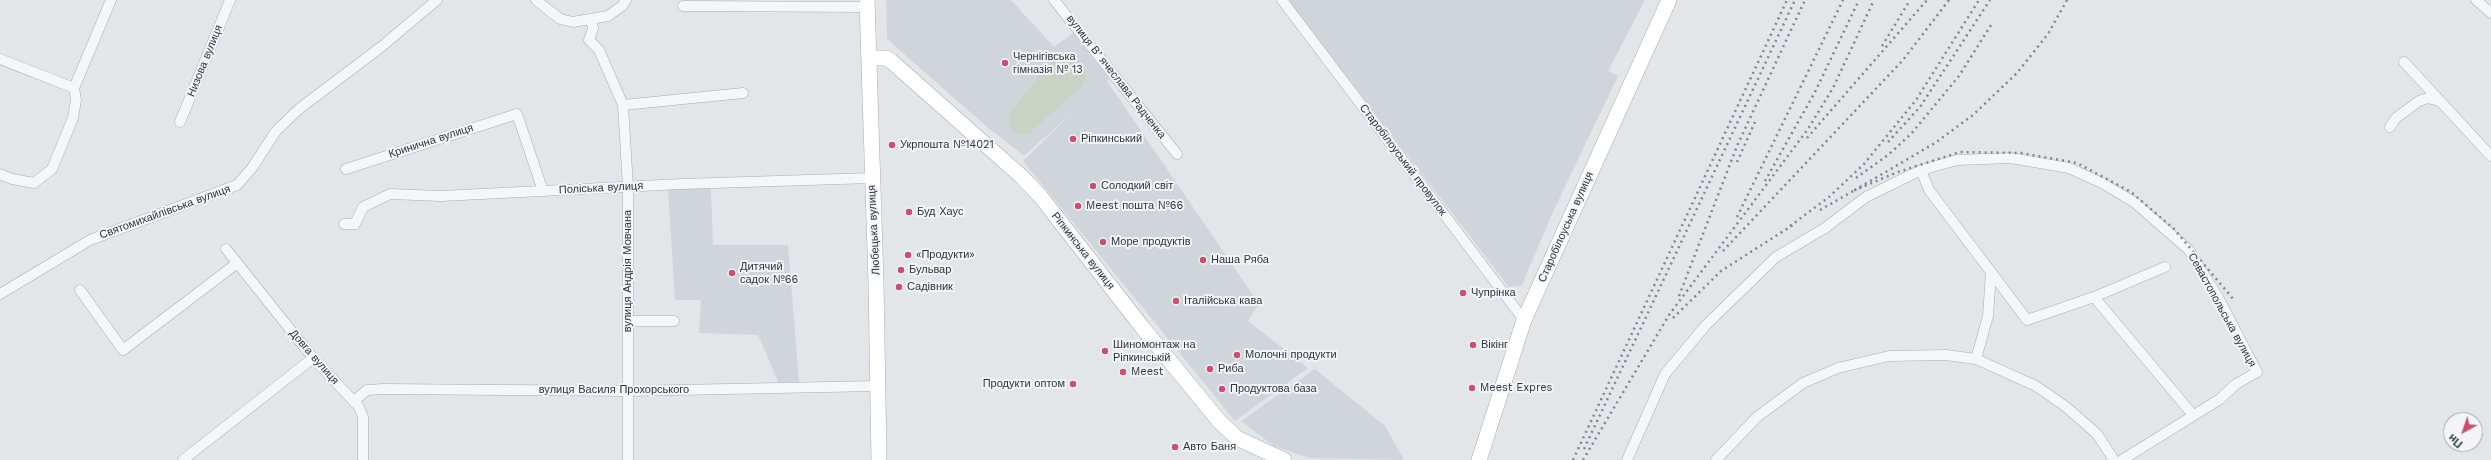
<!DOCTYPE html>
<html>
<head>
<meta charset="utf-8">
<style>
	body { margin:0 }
	#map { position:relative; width:2491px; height:460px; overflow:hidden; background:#e2e6e9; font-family:"Work Sans",sans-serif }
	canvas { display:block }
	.north { position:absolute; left:2443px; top:412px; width:40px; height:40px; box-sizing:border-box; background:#f2f4f7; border:1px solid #a3a8ae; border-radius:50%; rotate:220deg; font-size:11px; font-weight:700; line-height:16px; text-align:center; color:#2c3540 }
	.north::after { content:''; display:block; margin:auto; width:14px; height:18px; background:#c35371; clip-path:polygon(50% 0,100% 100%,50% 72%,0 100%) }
</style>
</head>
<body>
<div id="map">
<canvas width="2491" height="460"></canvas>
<div class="north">Пн</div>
</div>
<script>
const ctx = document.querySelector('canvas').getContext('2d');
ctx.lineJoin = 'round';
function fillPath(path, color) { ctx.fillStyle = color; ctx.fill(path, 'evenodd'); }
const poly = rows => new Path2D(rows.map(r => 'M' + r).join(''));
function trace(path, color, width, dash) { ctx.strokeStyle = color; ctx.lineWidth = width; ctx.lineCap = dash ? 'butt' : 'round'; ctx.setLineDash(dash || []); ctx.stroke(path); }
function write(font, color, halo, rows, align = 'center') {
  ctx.font = font + ' "Work Sans",sans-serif'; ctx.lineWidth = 4; ctx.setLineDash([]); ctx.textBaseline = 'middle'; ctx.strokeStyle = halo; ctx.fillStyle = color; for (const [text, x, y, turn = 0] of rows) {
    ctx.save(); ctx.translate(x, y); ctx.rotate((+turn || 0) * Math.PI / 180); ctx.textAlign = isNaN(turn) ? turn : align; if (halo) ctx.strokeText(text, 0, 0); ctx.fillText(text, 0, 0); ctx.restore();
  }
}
const built = poly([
	[886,0,1011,0,1054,47,1073,33,1109,79,1107,81,1259,304,1248,321,1308,368,1235,421,1023,161,1073,112,1024,156,986,126,887,39],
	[1288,0,1645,0,1608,71,1618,76,1551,216,1522,285,1509,287],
	[711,188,713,245,788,245,799,382,779,383,758,335,699,333,701,300,675,300,668,189],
	[1315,369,1385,426,1404,460,1309,458,1274,446,1241,421]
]);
const green = poly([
	[1070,53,1084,66,1086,76,1081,87,1028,134,1019,134,1011,129,1008,116,1051,60,1059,54]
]);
const street = poly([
	[536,0,560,19,573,22,608,16,622,6,626,0],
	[1054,0,1177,154],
	[1282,0,1524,320],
	[2476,0,2491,13],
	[683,6,867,7],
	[591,20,593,28,589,40,599,50,623,105,628,187,628,460],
	[0,59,74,88],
	[2404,62,2491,156],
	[623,105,743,93],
	[180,122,230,0],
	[2390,127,2396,118,2419,101,2428,98,2439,101],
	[346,169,517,114,543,191],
	[1921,170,1957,160,2011,158,2069,168,2102,183,2134,202,2189,250,2219,299,2257,372,2236,384,2220,399,2122,460],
	[0,174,12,179,34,183,52,169,73,118,76,100,74,88,111,0],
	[344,224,355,224,363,207,390,194,441,196,682,184,872,178],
	[226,249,313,358,359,407,363,417,363,460],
	[2165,267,2094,297,2193,415],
	[1991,272,2027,320,2094,297],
	[80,290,123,350,236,264],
	[0,294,90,240,237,185,252,168,276,131,299,109,381,47,437,0],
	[628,321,674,321],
	[354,401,367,390,383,389,628,391,877,386],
	[183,460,313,358],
	[1627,460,1665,374,1706,325,1776,257,1825,228,1866,197,1921,170,1929,190,1991,272,1988,316,1976,359],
	[1716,460,1757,417,1803,383,1838,368,1889,356,1946,355,1976,359,2036,386,2065,406,2097,434,2114,460]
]);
const secondary = poly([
	[867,0,876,282,879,460],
	[869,58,886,58,891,61,1021,176,1041,197,1142,327,1219,421,1237,438,1284,460],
	[1479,460,1524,320,1669,0]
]);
const rail = poly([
	[2067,0,2048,34,2017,73,1973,115,1935,143,1855,190,1898,172,1960,152,2021,153,2077,163,2131,192,2174,229,2235,301],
	[1882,46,1910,0],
	[1807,138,1927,0],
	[1888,142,1920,107,1990,0],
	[1737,162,1755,122],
	[1856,178,1888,155,1911,134,1959,76,1991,25],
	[1765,181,1815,92,1859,0],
	[1820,210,1855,190],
	[1737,217,1843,0],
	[1790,226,1829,197,1864,164,1916,100,1979,0],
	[1723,251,1903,60,1949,0],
	[1679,296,1737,146,1805,0],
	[1673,318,1721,271,1796,223],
	[1584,449,1795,0],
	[1573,460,1787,0],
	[1583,460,1669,315,1808,129,1833,88,1874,0]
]);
const markers = [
	[1005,63,4,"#c35371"],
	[1073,139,4,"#c35371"],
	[892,145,4,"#c35371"],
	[1093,186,4,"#c35371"],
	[1078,206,4,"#c35371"],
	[909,212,4,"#c35371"],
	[1103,242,4,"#c35371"],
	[908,255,4,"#c35371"],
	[1203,260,4,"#c35371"],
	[901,270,4,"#c35371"],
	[732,273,4,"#c35371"],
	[899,287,4,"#c35371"],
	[1463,293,4,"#c35371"],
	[1176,301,4,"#c35371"],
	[1473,345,4,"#c35371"],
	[1105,351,4,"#c35371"],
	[1237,355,4,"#c35371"],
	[1210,369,4,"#c35371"],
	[1123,372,4,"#c35371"],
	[1073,384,4,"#c35371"],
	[1472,388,4,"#c35371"],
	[1222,389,4,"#c35371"],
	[1175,447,4,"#c35371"]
];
const poiNames = [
	["Чернігівська",1013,57],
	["гімназія № 13",1013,70],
	["Ріпкинський",1081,139],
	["Укрпошта №14021",900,145],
	["Солодкий світ",1101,186],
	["Meest пошта №66",1086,206],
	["Буд Хаус",917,212],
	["Море продуктів",1111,242],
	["«Продукти»",916,255],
	["Наша Ряба",1211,260],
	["Дитячий",740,267],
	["садок №66",740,280],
	["Бульвар",909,270],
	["Садівник",907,287],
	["Чупрінка",1471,293],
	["Італійська кава",1184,301],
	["Шиномонтаж на",1113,345],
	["Ріпкинській",1113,358],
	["Вікінг",1481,345],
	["Молочні продукти",1245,355],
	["Риба",1218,369],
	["Meest",1131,372],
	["Продукти оптом",1065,384,"right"],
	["Meest Expres",1480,388],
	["Продуктова база",1230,389],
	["Авто Баня",1183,447]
];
const streetNames = [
	["Низова вулиця",205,61,-68],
	["вулиця Вʼячеслава Радченка",1116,77,52],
	["Кринична вулиця",431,141,-18],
	["Старобілоуський провулок",1403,160,53],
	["Поліська вулиця",601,188,-3],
	["Святомихайлівська вулиця",165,212,-20],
	["Старобілоуська вулиця",1566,227,-66],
	["Любецька вулиця",874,230,-93],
	["Ріпкинська вулиця",1083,251,52],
	["вулиця Андрія Мовчана",628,271,-90],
	["Севастопольська вулиця",2222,310,61],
	["Довга вулиця",314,357,49],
	["вулиця Василя Прохорського",614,390]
];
fillPath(built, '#d0d5db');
fillPath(green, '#c9d2c4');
trace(street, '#a8adb3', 11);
trace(secondary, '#a8adb3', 16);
trace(street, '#f5f6f8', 10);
trace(secondary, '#fff', 15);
trace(rail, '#7d8791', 2.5, [2, 4]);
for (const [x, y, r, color] of markers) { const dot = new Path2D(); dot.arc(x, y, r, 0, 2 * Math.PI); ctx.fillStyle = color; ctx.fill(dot); trace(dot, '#f2f4f7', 1.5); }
write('11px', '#2c3540', '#f2f4f7', poiNames, 'left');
write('11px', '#2c3540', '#f2f4f7', streetNames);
</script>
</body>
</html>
